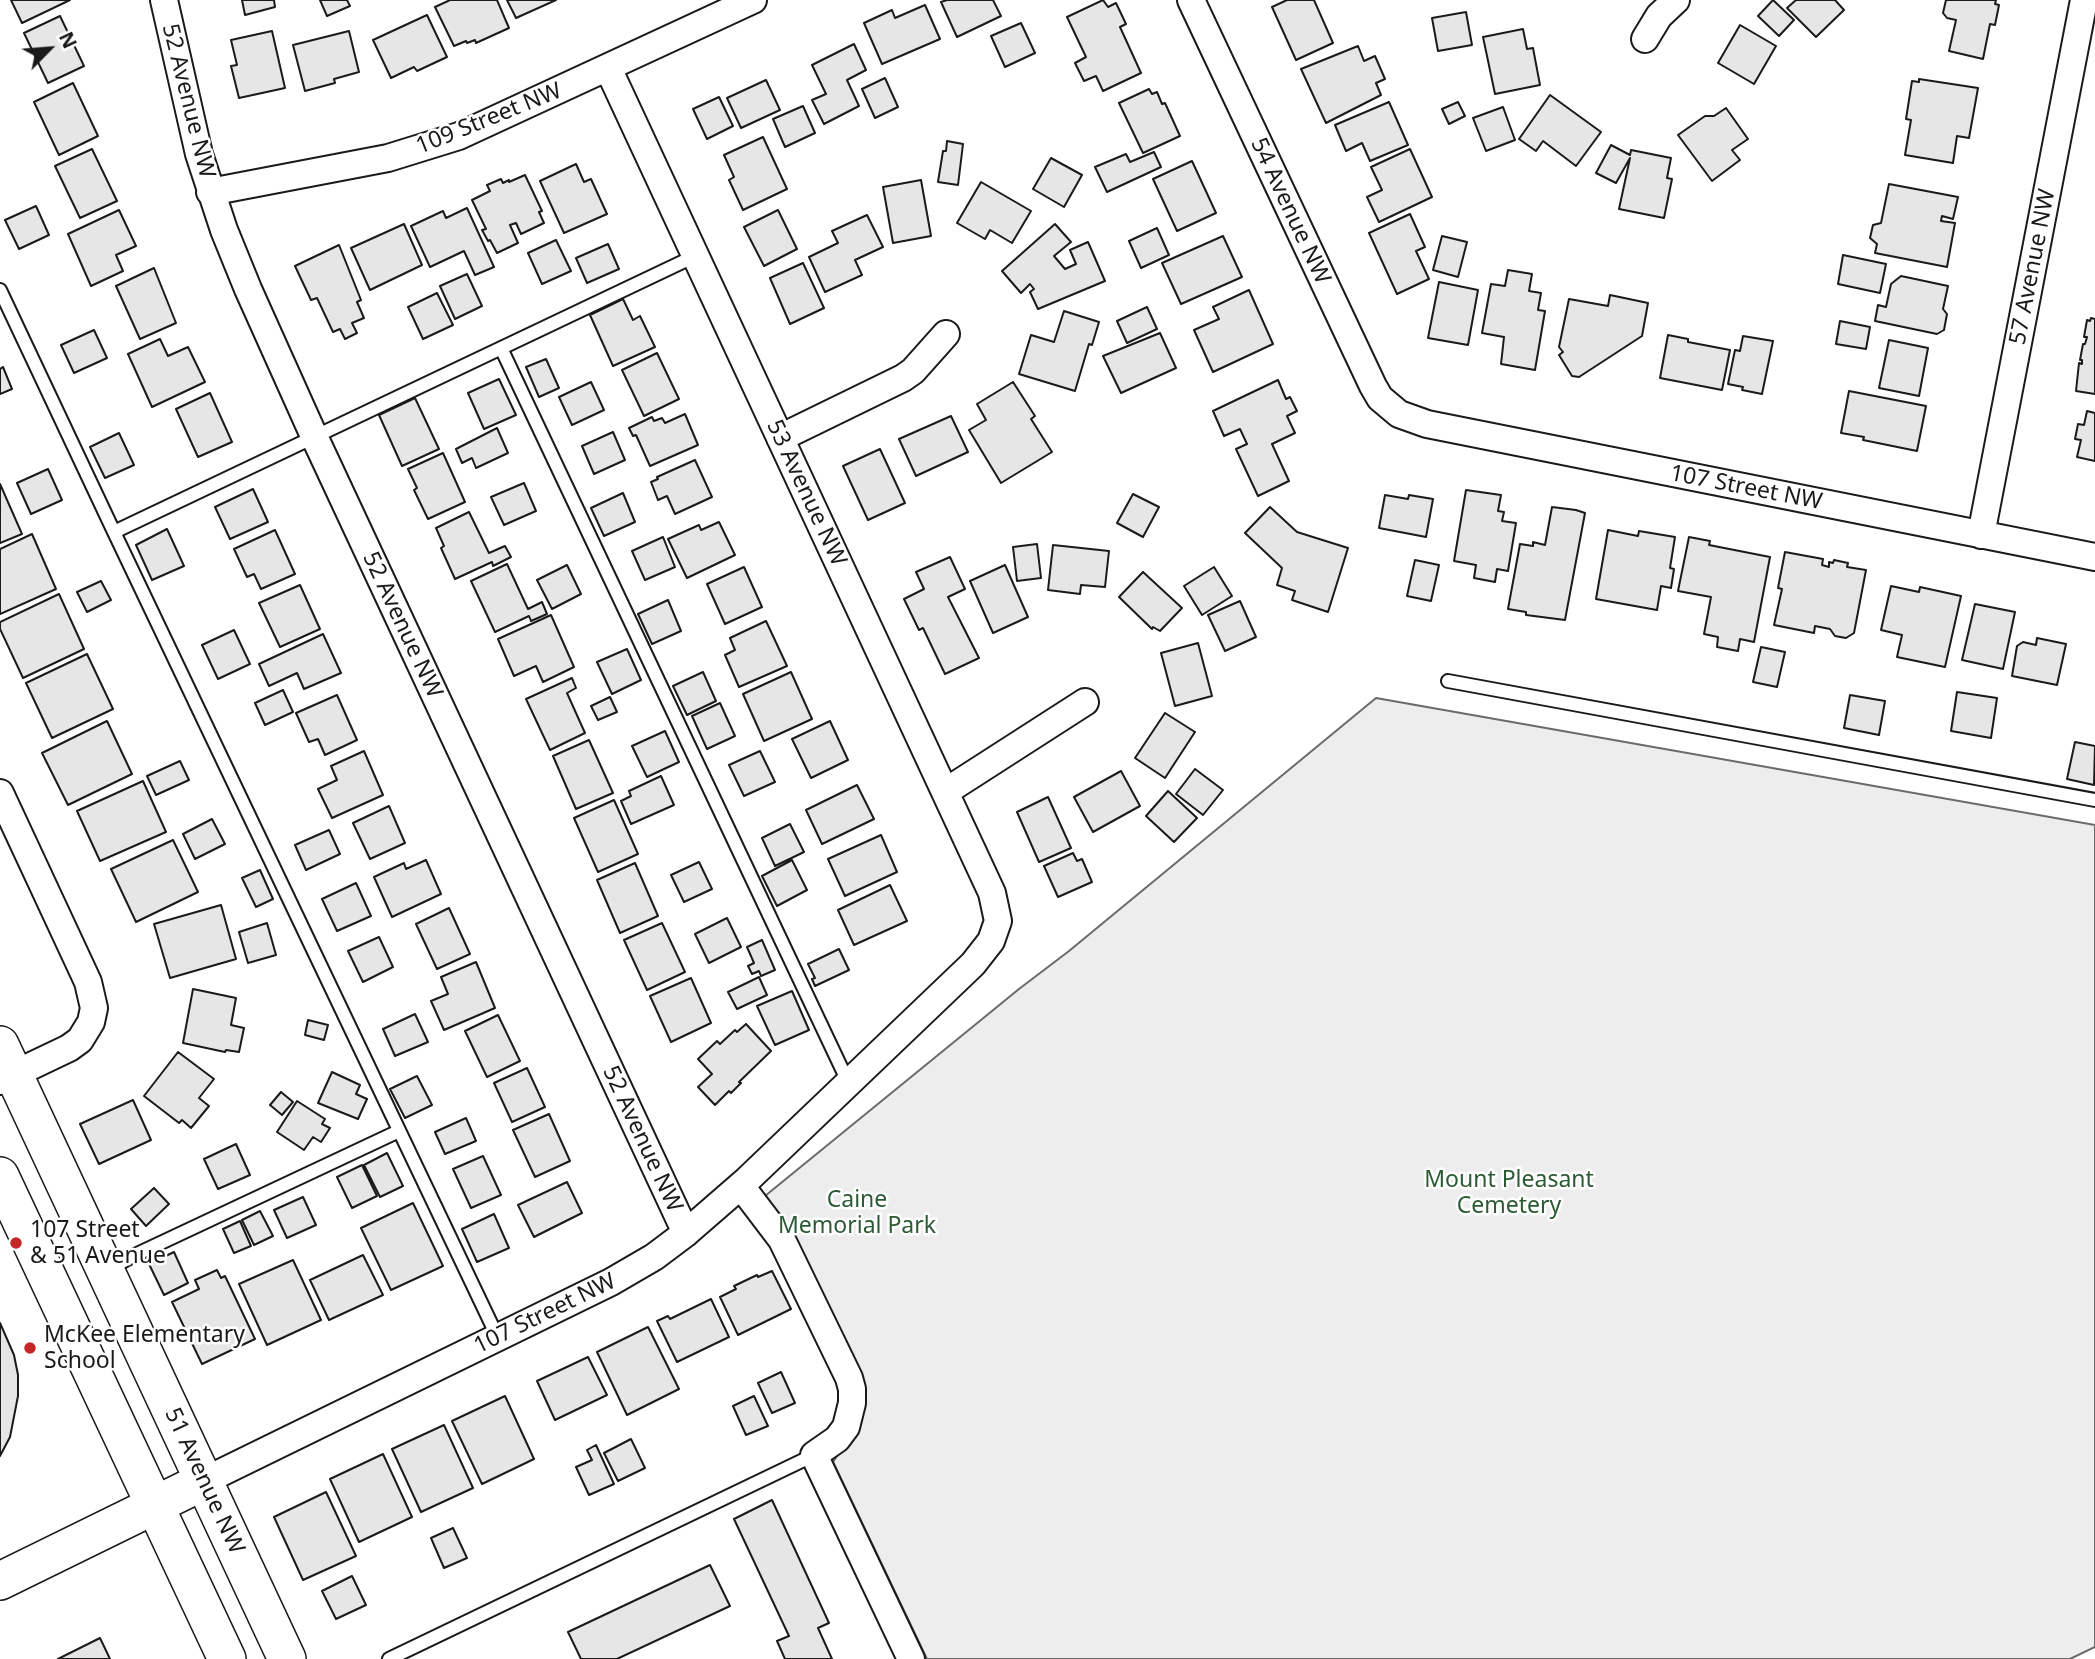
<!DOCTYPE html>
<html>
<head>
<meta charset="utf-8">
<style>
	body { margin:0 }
	#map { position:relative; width:2095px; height:1659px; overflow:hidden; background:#fff; font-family:"Noto Sans",sans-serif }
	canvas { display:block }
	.north { position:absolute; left:14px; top:14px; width:70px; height:70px; -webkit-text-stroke:5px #fff; paint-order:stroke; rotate:65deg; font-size:19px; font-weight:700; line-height:28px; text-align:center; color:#1a1a1a }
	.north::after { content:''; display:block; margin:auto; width:24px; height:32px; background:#1a1a1a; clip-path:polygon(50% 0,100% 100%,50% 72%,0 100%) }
</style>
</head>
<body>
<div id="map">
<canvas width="2095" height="1659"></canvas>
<div class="north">N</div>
</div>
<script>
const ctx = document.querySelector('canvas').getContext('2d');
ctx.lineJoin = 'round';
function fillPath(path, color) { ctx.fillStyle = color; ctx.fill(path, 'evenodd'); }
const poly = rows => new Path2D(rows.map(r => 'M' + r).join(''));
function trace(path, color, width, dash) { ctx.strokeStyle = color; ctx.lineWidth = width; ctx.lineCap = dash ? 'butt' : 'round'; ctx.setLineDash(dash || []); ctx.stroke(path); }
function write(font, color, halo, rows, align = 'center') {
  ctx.font = font + ' "Noto Sans",sans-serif'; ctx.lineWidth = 5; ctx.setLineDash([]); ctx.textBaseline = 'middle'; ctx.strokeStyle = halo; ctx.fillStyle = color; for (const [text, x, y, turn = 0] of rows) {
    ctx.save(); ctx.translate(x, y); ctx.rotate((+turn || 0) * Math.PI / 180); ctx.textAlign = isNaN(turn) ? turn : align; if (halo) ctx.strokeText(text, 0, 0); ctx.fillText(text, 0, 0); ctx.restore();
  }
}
const green = poly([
	[1376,698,2095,825,2095,1647,2070,1659,927,1659,833,1462,851,1435,858,1417,765,1196,1019,989,1069,951,1376,698]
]);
const building = poly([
	[11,0,70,0,22,23,11,0],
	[242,0,274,0,275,7,245,15,242,0],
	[320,0,347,0,350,6,327,16,320,0],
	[450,0,497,0,509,28,476,43,475,40,467,43,466,41,454,46,435,7,450,0],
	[507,0,556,0,516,18,507,0],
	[947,0,993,0,1001,16,957,37,941,2,947,0],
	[1103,0,1108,7,1116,3,1126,24,1120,27,1141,73,1103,91,1096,76,1084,81,1075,63,1086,57,1067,17,1103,0],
	[1287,0,1314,0,1333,43,1296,60,1272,7,1287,0],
	[1773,0,1794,20,1779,36,1758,16,1773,0],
	[1796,0,1835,0,1844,10,1816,37,1787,8,1796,0],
	[1946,0,1996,0,1995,4,1999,5,1995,25,1990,24,1983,59,1949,51,1956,20,1947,18,1943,13,1946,0],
	[925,5,940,39,882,64,864,23,892,10,895,18,925,5],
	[1466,12,1472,45,1438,51,1432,18,1466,12],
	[427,15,447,57,417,71,414,67,391,78,373,40,427,15],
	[60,16,84,66,48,83,24,33,60,16],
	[1021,23,1035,53,1005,67,991,36,1021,23],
	[1740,25,1776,46,1754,84,1718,63,1740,25],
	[1523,29,1527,49,1533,48,1540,85,1495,94,1483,37,1523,29],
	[272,31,285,88,239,98,231,66,237,65,231,40,272,31],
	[349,31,359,72,334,79,335,83,305,91,293,45,349,31],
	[854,44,866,70,847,80,859,106,824,124,812,100,826,94,812,65,854,44],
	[1358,46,1364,61,1375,56,1385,79,1376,83,1381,95,1326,123,1301,69,1358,46],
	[885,78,898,107,875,118,862,89,885,78],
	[1919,79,1978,88,1969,138,1957,136,1953,163,1905,155,1911,120,1906,119,1912,81,1919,82,1919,79],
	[766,80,780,110,741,128,727,98,766,80],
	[73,83,98,136,59,155,34,102,73,83],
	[1149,89,1152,94,1157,92,1162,104,1165,103,1180,136,1143,153,1119,103,1149,89],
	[1550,95,1601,132,1576,166,1543,141,1536,151,1519,139,1550,95],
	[719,97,733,126,707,139,693,109,719,97],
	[1389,102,1408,145,1370,161,1362,143,1346,151,1335,125,1389,102],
	[1458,102,1465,116,1449,124,1442,109,1458,102],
	[803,106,815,133,785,147,773,119,803,106],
	[1503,107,1515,140,1486,151,1473,118,1503,107],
	[1726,108,1748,139,1732,150,1740,160,1712,181,1678,135,1705,116,1714,116,1726,108],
	[763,137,787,189,743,210,729,180,734,177,724,155,763,137],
	[947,141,963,144,958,185,938,182,943,151,946,151,947,141],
	[1611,145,1630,155,1631,150,1671,158,1667,178,1672,179,1664,218,1619,209,1630,158,1616,183,1596,173,1611,145],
	[92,149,117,201,80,218,55,166,92,149],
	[1410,149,1432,197,1379,222,1367,197,1382,190,1371,167,1410,149],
	[1154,152,1161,167,1107,192,1095,167,1126,154,1130,162,1154,152],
	[1051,158,1082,175,1064,207,1033,189,1051,158],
	[1192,161,1216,213,1177,231,1153,179,1192,161],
	[576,164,584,182,591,179,607,214,564,233,540,181,576,164],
	[525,175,542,211,539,212,544,223,521,234,516,223,510,225,518,243,497,253,490,240,488,241,482,230,486,229,472,200,490,191,487,185,501,179,503,183,509,180,509,182,525,175],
	[921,180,931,236,893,243,883,187,921,180],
	[981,182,1031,211,1012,243,990,230,985,239,957,223,981,182],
	[1889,184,1958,197,1953,219,1942,216,1941,221,1955,223,1947,267,1875,253,1877,244,1870,238,1873,225,1881,223,1889,184],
	[36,206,49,235,19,249,5,220,36,206],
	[467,208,494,267,475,275,464,251,430,267,411,226,443,211,446,218,467,208],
	[119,210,136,246,116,255,123,271,91,286,68,234,119,210],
	[778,210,797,249,764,266,744,227,778,210],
	[1410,214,1425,247,1416,251,1429,279,1397,294,1369,233,1410,214],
	[867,215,883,247,855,260,862,275,825,292,809,257,838,243,832,231,867,215],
	[404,224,422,265,370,290,351,248,404,224],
	[1055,224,1071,242,1054,256,1065,269,1076,264,1070,250,1088,242,1105,281,1038,309,1030,292,1034,289,1030,284,1021,293,1002,271,1055,224],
	[1157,228,1169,255,1141,268,1129,241,1157,228],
	[1223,236,1242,277,1181,304,1162,263,1223,236],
	[1442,236,1467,242,1458,277,1433,270,1442,236],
	[556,240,571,271,542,284,528,253,556,240],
	[608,244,619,269,587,283,576,258,608,244],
	[339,245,361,300,357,302,364,318,352,323,357,333,345,339,340,329,333,332,317,298,311,300,295,266,339,245],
	[1843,255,1886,264,1880,293,1838,284,1843,255],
	[803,263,824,308,790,324,770,278,803,263],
	[154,268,176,323,140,339,116,286,154,268],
	[1508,270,1532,274,1529,291,1541,293,1538,310,1545,311,1535,370,1501,364,1504,337,1482,333,1491,284,1505,286,1508,270],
	[467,274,482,306,455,319,440,286,467,274],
	[1901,276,1948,286,1943,309,1947,314,1944,330,1937,334,1875,321,1878,305,1886,307,1891,284,1901,276],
	[1439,282,1478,290,1468,345,1428,338,1439,282],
	[1249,290,1273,344,1213,372,1194,330,1219,319,1213,307,1249,290],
	[437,293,453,325,423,339,408,307,437,293],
	[1610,295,1648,303,1642,336,1579,377,1572,376,1559,355,1563,352,1559,347,1569,299,1608,306,1610,295],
	[623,299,633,320,640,316,655,347,613,366,590,315,623,299],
	[1147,307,1157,329,1127,343,1117,321,1147,307],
	[1064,311,1099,322,1092,345,1089,344,1075,391,1019,374,1031,335,1054,342,1064,311],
	[2091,318,2095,319,2095,394,2076,391,2079,363,2082,364,2082,360,2080,360,2083,344,2085,344,2087,337,2084,337,2087,320,2090,321,2091,318],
	[1840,321,1870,327,1866,349,1836,344,1840,321],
	[94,330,107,358,74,373,61,345,94,330],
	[1160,333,1176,368,1121,393,1103,356,1160,333],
	[1668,335,1688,339,1688,342,1730,350,1722,390,1660,378,1668,335],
	[1743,336,1773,341,1762,394,1742,390,1743,387,1728,384,1735,350,1740,351,1743,336],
	[160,339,168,356,188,347,205,382,152,407,128,354,160,339],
	[1889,340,1928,348,1919,396,1879,388,1889,340],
	[657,353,679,399,644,416,622,370,657,353],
	[546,359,559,388,539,397,526,367,546,359],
	[3,367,12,389,0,394,0,369,3,367],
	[499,379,516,415,484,429,468,393,499,379],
	[1278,380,1286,399,1290,397,1297,411,1287,416,1295,433,1272,444,1289,481,1258,496,1236,449,1247,444,1240,429,1224,436,1213,411,1278,380],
	[591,382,604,410,572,425,559,397,591,382],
	[1013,382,1035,416,1031,419,1052,452,1001,483,969,430,986,420,977,404,1013,382],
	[1849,391,1926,406,1917,451,1863,440,1864,437,1841,433,1849,391],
	[210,393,232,442,198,457,176,409,210,393],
	[415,398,439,449,402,466,379,415,415,398],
	[2087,411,2095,413,2095,461,2077,457,2081,440,2075,439,2078,424,2084,425,2087,411],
	[685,414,698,445,650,466,636,435,633,436,629,428,652,417,654,421,662,418,665,423,685,414],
	[951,416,968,452,916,476,899,439,951,416],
	[497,428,508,453,476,468,472,458,462,463,456,449,497,428],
	[613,432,625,460,594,474,582,446,613,432],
	[119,433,134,465,105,478,90,447,119,433],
	[880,449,905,503,868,520,843,466,880,449],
	[443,453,465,502,428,519,414,490,417,488,408,469,443,453],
	[695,460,712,497,675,514,667,496,658,500,651,482,658,479,657,477,695,460],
	[48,469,62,500,31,514,17,483,48,469],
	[524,483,536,511,504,525,491,497,524,483],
	[0,484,22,534,0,543,0,484],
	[253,489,268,522,230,539,215,507,253,489],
	[1466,490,1501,495,1498,511,1504,512,1502,521,1516,523,1508,571,1497,569,1495,582,1474,578,1476,565,1454,561,1466,490],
	[623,493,635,522,604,536,591,508,623,493],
	[1133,494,1159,507,1143,537,1117,523,1133,494],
	[1385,495,1408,499,1409,495,1433,499,1426,537,1379,528,1385,495],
	[1270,507,1297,532,1348,548,1328,612,1292,600,1295,591,1277,585,1282,568,1245,533,1270,507],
	[1552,507,1576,510,1585,513,1565,620,1526,615,1526,612,1508,609,1520,544,1533,546,1533,542,1545,545,1552,507],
	[469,512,489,553,505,546,511,557,493,566,492,562,455,579,441,548,444,546,436,528,469,512],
	[719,522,735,555,687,578,668,539,699,525,701,530,719,522],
	[167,529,184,566,152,580,136,545,167,529],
	[275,530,295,574,261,589,254,574,247,577,234,549,275,530],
	[1608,530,1638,536,1639,531,1675,537,1670,568,1674,569,1671,588,1661,586,1657,610,1596,599,1608,530],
	[32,534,56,589,0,614,0,549,32,534],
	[663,537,675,567,645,580,632,551,663,537],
	[1689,537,1710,541,1709,545,1770,557,1754,642,1740,639,1738,651,1717,647,1718,637,1704,634,1711,597,1678,591,1689,537],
	[1037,544,1041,578,1017,581,1013,547,1037,544],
	[1053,545,1109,551,1105,587,1081,585,1080,594,1048,590,1053,545],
	[1785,552,1823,559,1822,565,1829,567,1829,562,1833,563,1834,560,1848,563,1847,567,1866,570,1854,633,1846,638,1835,636,1830,629,1815,626,1814,633,1774,625,1782,589,1778,588,1785,552],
	[950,557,965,589,948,597,979,658,945,674,923,628,919,630,904,599,924,589,916,572,950,557],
	[1415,560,1439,565,1431,601,1407,596,1415,560],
	[507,564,528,609,542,602,547,614,531,621,529,616,495,632,471,581,507,564],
	[567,565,581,594,552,609,537,580,567,565],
	[1005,565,1028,617,993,633,970,581,1005,565],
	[744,567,762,607,725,624,707,584,744,567],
	[1214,567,1232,596,1202,615,1184,586,1214,567],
	[1143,572,1182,608,1160,631,1153,627,1152,629,1119,597,1143,572],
	[101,581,111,600,87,612,77,592,101,581],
	[300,585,320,629,280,647,259,603,300,585],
	[1891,586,1919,592,1920,587,1961,596,1945,667,1897,657,1902,635,1881,630,1891,586],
	[59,594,84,649,23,678,0,629,0,622,59,594],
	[668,600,681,631,652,644,638,614,668,600],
	[1240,601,1256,637,1225,651,1208,615,1240,601],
	[1975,604,2015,612,2003,669,1962,660,1975,604],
	[551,615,574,667,543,682,536,666,514,676,498,639,551,615],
	[766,621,787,666,739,687,725,655,735,650,730,638,766,621],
	[234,630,250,664,218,679,202,645,234,630],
	[323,634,341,673,304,689,297,673,269,686,259,664,323,634],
	[2037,638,2066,644,2057,685,2012,676,2017,646,2023,642,2036,645,2037,638],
	[1198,643,1212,696,1175,706,1161,653,1198,643],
	[1761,647,1785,652,1777,687,1753,682,1761,647],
	[627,649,641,680,612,694,597,662,627,649],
	[87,654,113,709,52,738,26,683,87,654],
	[703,672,716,701,687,715,673,686,703,672],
	[791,672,812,719,764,741,743,694,791,672],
	[572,678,576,688,567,693,585,733,550,750,526,699,572,678],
	[283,690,293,712,265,725,255,703,283,690],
	[1957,692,1997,698,1991,738,1951,731,1957,692],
	[337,695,357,740,325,755,318,739,309,742,296,713,337,695],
	[1850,695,1885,701,1879,735,1844,728,1850,695],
	[610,697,617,712,598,720,591,706,610,697],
	[720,703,735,736,707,749,692,716,720,703],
	[1165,713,1195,732,1165,778,1135,758,1165,713],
	[107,721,132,774,68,805,42,753,107,721],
	[830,721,848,760,811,778,792,739,830,721],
	[665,731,679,762,647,777,632,746,665,731],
	[589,740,613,793,576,809,553,756,589,740],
	[2075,742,2095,746,2094,785,2067,779,2075,742],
	[364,751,383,795,332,818,318,789,337,780,331,766,364,751],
	[760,751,775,782,744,796,729,765,760,751],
	[180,761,189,780,156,795,147,776,180,761],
	[1195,769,1223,790,1203,815,1176,794,1195,769],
	[1121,771,1140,806,1093,832,1074,797,1121,771],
	[661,776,674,805,631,824,621,801,631,796,629,791,661,776],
	[143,781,166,832,100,861,77,811,143,781],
	[857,785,874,819,822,844,806,810,857,785],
	[1168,791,1197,818,1174,842,1146,816,1168,791],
	[1048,797,1071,848,1039,862,1017,812,1048,797],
	[614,800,638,854,598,872,574,818,614,800],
	[389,806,405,843,370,859,353,823,389,806],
	[212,819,225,844,195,859,183,834,212,819],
	[790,824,804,852,775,866,762,838,790,824],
	[329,830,340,854,306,870,295,845,329,830],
	[881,835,897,872,845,896,828,859,881,835],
	[173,840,198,892,136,922,111,869,173,840],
	[1073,853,1077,861,1082,859,1092,882,1058,897,1044,866,1073,853],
	[426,860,441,894,392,917,374,877,404,863,406,869,426,860],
	[792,860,807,890,777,906,762,876,792,860],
	[699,862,712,889,684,902,671,875,699,862],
	[635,863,658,916,620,933,597,880,635,863],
	[260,870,273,899,256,907,242,878,260,870],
	[356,883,371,916,337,931,322,899,356,883],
	[890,885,907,921,854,945,838,910,890,885],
	[221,905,236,959,170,978,154,924,221,905],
	[449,908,470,954,437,969,416,924,449,908],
	[727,918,741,947,709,963,695,934,727,918],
	[267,923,276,955,248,963,239,932,267,923],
	[662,923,685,972,647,990,624,940,662,923],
	[379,937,393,967,363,982,348,951,379,937],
	[762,940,775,970,761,976,759,971,752,974,748,966,754,963,747,947,762,940],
	[839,949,849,970,815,986,812,979,815,978,808,964,839,949],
	[476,962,495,1008,444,1030,431,1001,448,994,441,977,476,962],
	[759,977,767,995,737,1009,728,992,759,977],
	[691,978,711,1023,671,1042,650,996,691,978],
	[193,989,236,998,231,1025,244,1028,239,1052,226,1050,225,1052,183,1043,193,989],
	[792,991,809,1030,775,1045,757,1006,792,991],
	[415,1014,428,1042,395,1056,383,1029,415,1014],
	[498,1015,520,1061,487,1077,465,1031,498,1015],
	[308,1020,328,1025,324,1040,305,1035,308,1020],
	[746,1024,771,1051,739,1082,741,1083,731,1093,729,1091,715,1105,698,1087,712,1074,698,1059,717,1041,720,1044,735,1030,737,1032,746,1024],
	[178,1052,214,1079,199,1098,209,1106,191,1128,182,1120,179,1123,144,1096,178,1052],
	[527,1068,545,1107,512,1122,494,1083,527,1068],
	[332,1072,360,1085,356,1094,367,1099,358,1119,318,1103,332,1072],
	[417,1076,432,1105,405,1118,390,1089,417,1076],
	[281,1092,293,1102,282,1115,270,1105,281,1092],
	[133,1100,151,1140,99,1164,80,1124,133,1100],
	[297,1101,325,1119,322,1124,330,1128,321,1142,313,1137,304,1150,277,1132,297,1101],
	[549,1114,570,1161,535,1177,513,1130,549,1114],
	[466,1118,476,1141,445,1154,435,1132,466,1118],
	[236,1144,250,1175,218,1189,204,1159,236,1144],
	[387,1153,403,1186,380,1197,364,1165,387,1153],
	[483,1156,501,1195,471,1208,453,1169,483,1156],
	[362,1165,377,1196,352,1208,337,1177,362,1165],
	[567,1182,582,1213,534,1237,518,1205,567,1182],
	[154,1188,169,1204,146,1226,131,1209,154,1188],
	[303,1197,316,1225,287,1238,274,1210,303,1197],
	[413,1203,443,1266,391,1290,361,1228,413,1203],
	[260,1211,273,1236,254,1245,242,1220,260,1211],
	[494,1214,509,1248,477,1262,462,1229,494,1214],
	[240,1221,251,1246,234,1253,223,1229,240,1221],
	[174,1252,188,1283,164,1295,149,1264,174,1252],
	[363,1255,383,1295,329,1320,310,1280,363,1255],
	[293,1260,321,1320,267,1345,239,1284,293,1260],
	[217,1270,221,1278,225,1276,255,1339,202,1364,172,1302,199,1289,195,1280,217,1270],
	[772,1271,791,1309,738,1335,720,1297,736,1289,734,1286,757,1275,758,1277,772,1271],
	[711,1299,729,1337,677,1362,657,1321,668,1316,670,1319,711,1299],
	[0,1323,14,1355,18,1375,18,1396,10,1437,0,1456,0,1323],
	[648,1327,679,1389,627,1415,597,1352,648,1327],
	[588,1357,607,1395,555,1420,537,1381,588,1357],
	[781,1372,795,1403,772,1413,758,1383,781,1372],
	[505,1396,534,1459,482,1484,452,1421,505,1396],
	[754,1396,768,1426,746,1435,733,1406,754,1396],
	[444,1425,473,1488,421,1512,392,1449,444,1425],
	[631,1439,645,1468,618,1481,604,1453,631,1439],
	[596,1445,614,1484,589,1495,576,1467,592,1460,587,1450,596,1445],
	[383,1454,412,1517,359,1542,330,1479,383,1454],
	[326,1492,356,1556,303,1580,274,1517,326,1492],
	[772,1500,829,1623,818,1628,832,1659,785,1659,777,1641,789,1636,734,1519,772,1500],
	[453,1528,467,1558,444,1568,431,1538,453,1528],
	[710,1565,730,1606,617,1659,581,1659,568,1632,710,1565],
	[352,1576,366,1605,336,1619,322,1591,352,1576],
	[100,1638,110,1659,58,1659,100,1638]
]);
const lane = poly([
	[0,290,114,532,695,256],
	[501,348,849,1084],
	[114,532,498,1338],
	[1448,681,2095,800],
	[109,1269,135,1255,399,1131],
	[389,1659,814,1455]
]);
const street = poly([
	[164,0,199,154,224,230,248,289,314,436,686,1233],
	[1191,0,1373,386,1380,398,1399,414,1427,424,2095,557],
	[1645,39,1659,16,1676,0],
	[210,192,388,158,459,136,753,0],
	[780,438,903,378,913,371,946,334],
	[1981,535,2084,0],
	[945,792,1085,702],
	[0,793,88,982,94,1008,91,1022,80,1040,69,1048,0,1081],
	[741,1186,782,1240,849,1378,852,1389,852,1403,846,1427,837,1439,814,1455,911,1659],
	[204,1481,611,1282,654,1257,686,1233,747,1180,973,964,991,941,998,921,992,893,608,68]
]);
const secondary = poly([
	[0,1045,287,1659],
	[0,1176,227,1659],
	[0,1581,204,1481]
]);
const markers = [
	[16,1243,7,"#c62828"],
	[30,1348,7,"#c62828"]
];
const streetNames = [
	["52 Avenue NW",188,101,76],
	["109 Street NW",489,119,-22],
	["54 Avenue NW",1290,211,65],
	["57 Avenue NW",2033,267,-79],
	["107 Street NW",1746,488,11],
	["53 Avenue NW",806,493,65],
	["52 Avenue NW",402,625,65],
	["52 Avenue NW",642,1139,65],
	["107 Street NW",545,1314,-26],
	["51 Avenue NW",204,1481,65]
];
const parkNames = [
	["Mount Pleasant",1509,1180],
	["Cemetery",1509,1206],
	["Caine",857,1200],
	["Memorial Park",857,1226]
];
const poiNames = [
	["107 Street",30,1230],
	["& 51 Avenue",30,1256],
	["McKee Elementary",44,1335],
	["School",44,1361]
];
fillPath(green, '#ededed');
trace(green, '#6a6a6a', 2);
fillPath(building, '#e6e6e6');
trace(building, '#1a1a1a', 2);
trace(lane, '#1a1a1a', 16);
trace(street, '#1a1a1a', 30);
trace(secondary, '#1a1a1a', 40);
trace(lane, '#fff', 12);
trace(street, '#fff', 26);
trace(secondary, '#fff', 37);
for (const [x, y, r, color] of markers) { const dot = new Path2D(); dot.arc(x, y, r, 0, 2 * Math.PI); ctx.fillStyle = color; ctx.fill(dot); trace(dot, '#fff', 2.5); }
write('23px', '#1a1a1a', '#fff', streetNames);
write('23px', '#2b5a34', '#fff', parkNames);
write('23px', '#1a1a1a', '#fff', poiNames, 'left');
</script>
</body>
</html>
